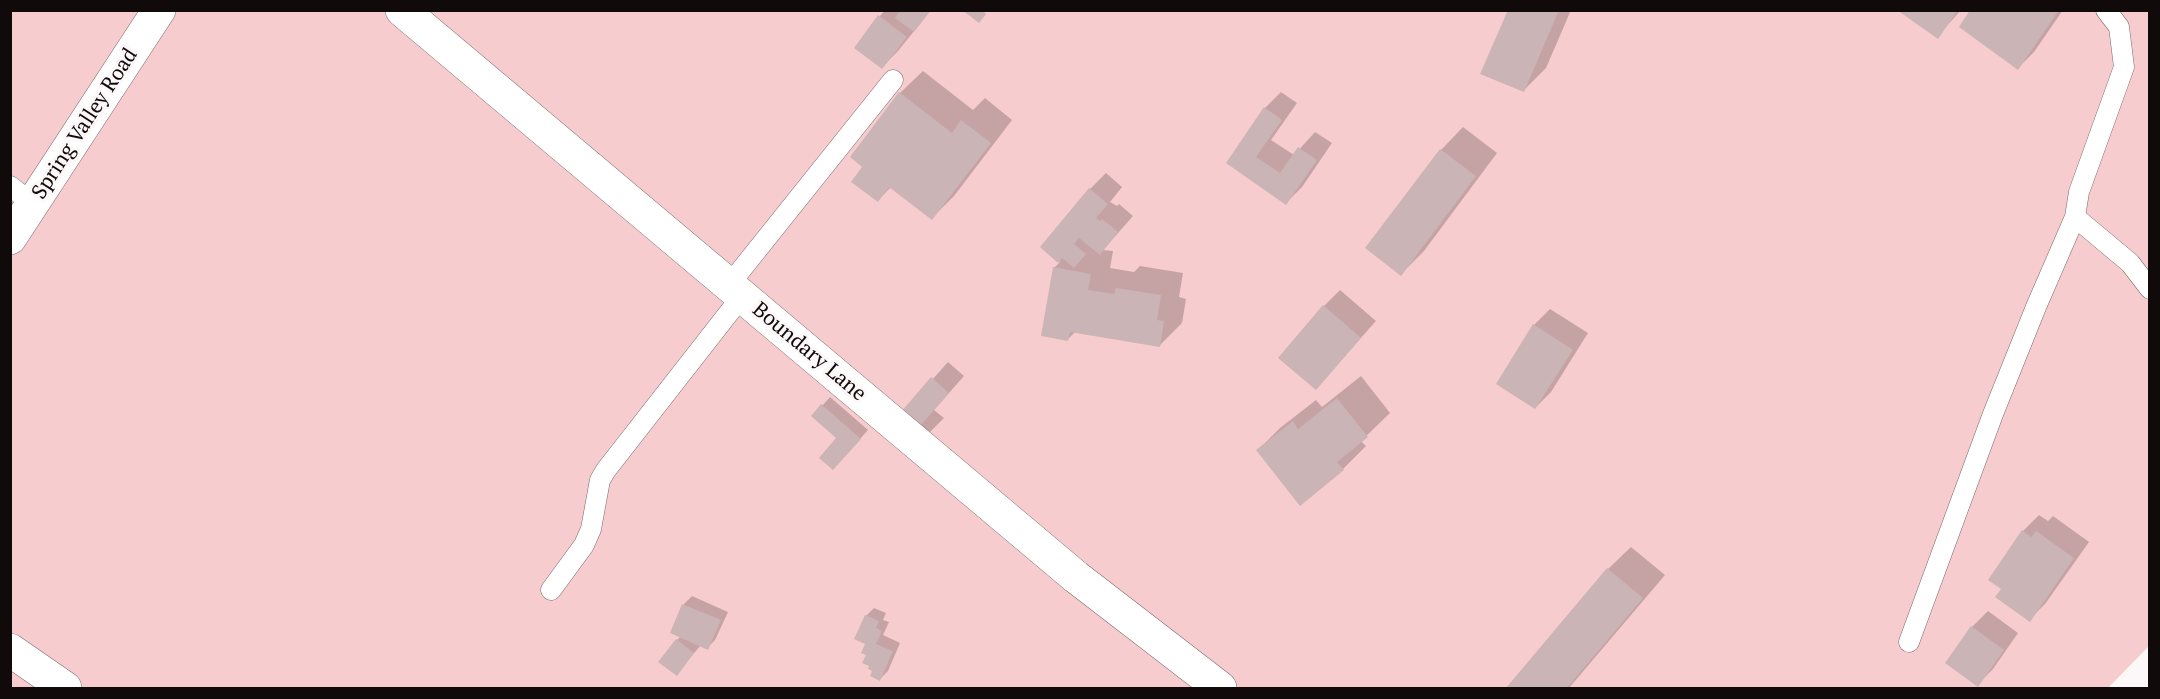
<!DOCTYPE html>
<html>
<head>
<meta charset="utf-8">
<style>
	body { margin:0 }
	#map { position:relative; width:2160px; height:699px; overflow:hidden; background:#fcf7f8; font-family:"PT Serif",serif }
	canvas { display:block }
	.frame { position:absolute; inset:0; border:12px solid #110a0a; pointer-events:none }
</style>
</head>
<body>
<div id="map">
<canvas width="2160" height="699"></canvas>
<div class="frame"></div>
</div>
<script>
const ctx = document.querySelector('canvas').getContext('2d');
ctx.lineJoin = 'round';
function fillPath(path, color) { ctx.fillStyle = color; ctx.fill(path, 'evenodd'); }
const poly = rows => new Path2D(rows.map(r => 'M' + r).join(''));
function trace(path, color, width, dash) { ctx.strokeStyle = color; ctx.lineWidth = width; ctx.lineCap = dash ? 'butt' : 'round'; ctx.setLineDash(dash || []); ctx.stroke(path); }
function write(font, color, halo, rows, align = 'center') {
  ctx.font = font + ' "PT Serif",serif'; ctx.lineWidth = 6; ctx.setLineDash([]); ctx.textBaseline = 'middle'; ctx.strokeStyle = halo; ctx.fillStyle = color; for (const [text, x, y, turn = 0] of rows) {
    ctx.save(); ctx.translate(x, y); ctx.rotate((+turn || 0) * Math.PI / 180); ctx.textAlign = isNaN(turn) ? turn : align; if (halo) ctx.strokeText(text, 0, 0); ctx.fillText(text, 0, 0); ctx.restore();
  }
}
const green = poly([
	[10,11,2149,11,2149,646,2108,688,11,688]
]);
const shadow = poly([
	[885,10,931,10,898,51,882,67,880,16],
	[1510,10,1571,10,1546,68,1523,91],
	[1961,10,1937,37,1899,11],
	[1972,10,2063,10,2034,52,2018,68],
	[923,71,973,110,985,98,1012,120,954,196,932,218,891,187,878,200,864,166,900,93],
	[1281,92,1297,103,1271,140,1294,155,1315,132,1332,143,1302,187,1286,203,1228,162,1265,108],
	[1463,127,1497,153,1424,251,1401,274,1441,150],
	[1106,173,1122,187,1110,202,1117,206,1119,204,1133,216,1103,250,1113,251,1110,268,1134,272,1140,266,1183,273,1179,297,1186,299,1182,323,1159,346,1075,332,1068,339,1054,268,1060,262,1042,247,1090,189],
	[1340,290,1376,321,1316,388,1324,306],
	[1550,309,1588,333,1551,392,1535,408,1534,325],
	[948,362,964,376,934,410,944,418,922,440,897,419],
	[1361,376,1390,413,1361,441,1366,446,1343,469,1300,504,1258,450,1280,428,1316,400,1322,407],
	[830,397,868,430,841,460,838,438,813,416],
	[2039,515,2048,521,2053,516,2089,542,2045,604,2029,620,2003,589,2023,531],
	[1631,547,1665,575,1569,688,1508,688,1608,569],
	[692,596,728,612,715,640,707,648,701,645,676,674,677,640,681,636,672,632,684,604],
	[874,608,886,613,883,620,889,622,883,635,900,643,888,671,880,679,867,655,866,616],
	[1988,611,2018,633,1993,669,1977,685,1972,627]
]);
const building = poly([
	[901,10,931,10,914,32,895,18],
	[962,10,982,10,986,14,979,23],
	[1508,10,1559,10,1524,92,1480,74],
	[1897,10,1958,10,1938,39],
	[1970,10,2059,10,2018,70,1959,27],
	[878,15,907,37,882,69,854,48],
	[899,92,952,133,961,120,991,143,932,220,889,187,878,202,851,182,862,167,850,157],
	[1264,107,1282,120,1256,157,1280,173,1298,147,1317,160,1286,205,1226,163],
	[1440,149,1476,176,1401,276,1365,248],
	[1089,188,1108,204,1096,218,1100,221,1102,219,1118,232,1100,255,1079,238,1074,244,1086,254,1074,268,1062,258,1058,263,1040,247],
	[1053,267,1091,274,1088,290,1114,294,1116,288,1161,295,1157,320,1164,321,1160,347,1070,332,1068,341,1041,336],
	[1323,305,1361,338,1316,390,1278,358],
	[1533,324,1573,350,1535,409,1496,384],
	[931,377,949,393,919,427,895,419],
	[1337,398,1368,437,1337,462,1344,470,1300,506,1256,450,1293,421,1298,429],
	[821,404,861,439,833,470,819,458,836,438,811,416],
	[2022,530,2031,537,2036,531,2074,558,2030,622,1995,597,2001,589,1988,580],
	[1607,568,1643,598,1567,688,1506,688],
	[682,604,721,620,708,650,670,633],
	[865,615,879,621,876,628,882,631,876,644,893,651,880,681,870,676,872,671,868,669,869,666,862,663,866,655,861,653,865,644,854,639],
	[1971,626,2004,650,1978,687,1945,663],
	[676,639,694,653,677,676,658,662]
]);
const service = poly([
	[2106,10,2119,27,2124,67,2079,192,2075,217,2130,263,2150,289],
	[10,186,33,204],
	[729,285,893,80],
	[551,590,584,545,591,529,600,480,606,470,742,296],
	[1909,642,1993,414,2036,307,2075,217]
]);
const minor = poly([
	[402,10,1076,577,1220,688],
	[10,650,65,688]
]);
const tertiary = poly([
	[10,238,159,10]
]);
const streetNames = [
	["Spring Valley Road",85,124,-57],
	["Boundary Lane",809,352,40]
];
fillPath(green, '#f7ccce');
fillPath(shadow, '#0003');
fillPath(building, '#cab4b5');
trace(service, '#7d696a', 21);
trace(minor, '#7d696a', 34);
trace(tertiary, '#7d696a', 34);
trace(service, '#fff', 20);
trace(minor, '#fff', 33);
trace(tertiary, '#fff', 33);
write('21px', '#110a0a', '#fcf7f8', streetNames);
</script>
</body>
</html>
